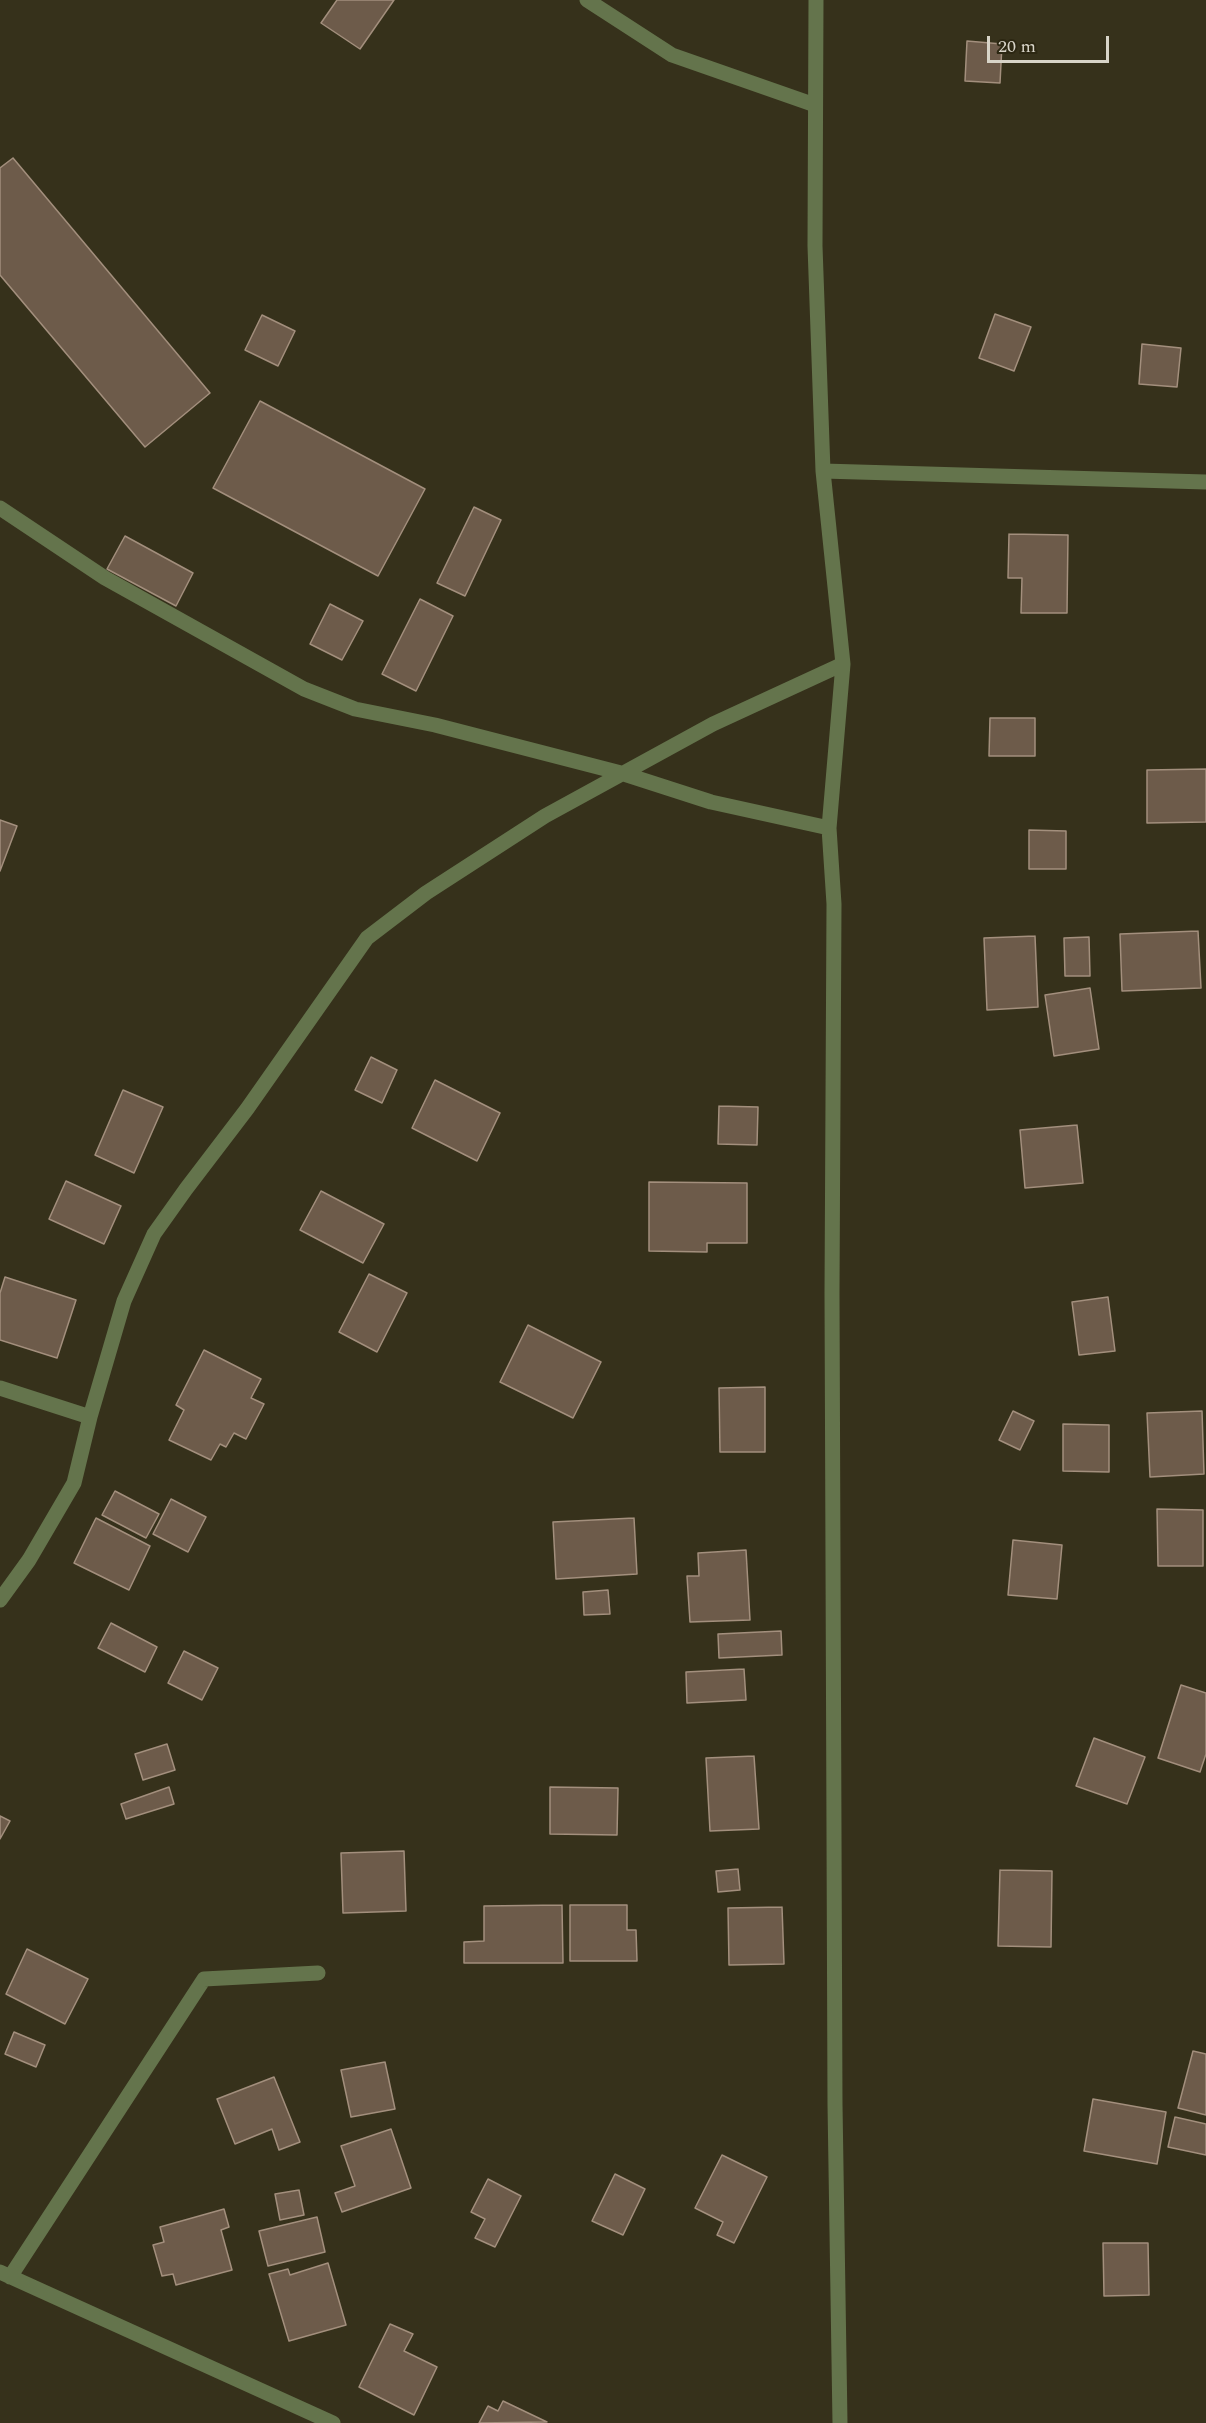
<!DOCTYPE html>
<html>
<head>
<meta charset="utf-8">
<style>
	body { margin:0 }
	#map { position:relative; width:1206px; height:2423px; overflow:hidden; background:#36311b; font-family:Spectral,serif }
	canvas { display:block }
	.scale { position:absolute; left:987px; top:36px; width:122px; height:27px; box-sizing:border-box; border:3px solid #d8d4c8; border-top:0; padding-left:8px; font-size:18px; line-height:21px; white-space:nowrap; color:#d8d4c8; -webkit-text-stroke:4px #2c2712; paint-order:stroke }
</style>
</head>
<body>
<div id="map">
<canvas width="1206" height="2423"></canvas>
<div class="scale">20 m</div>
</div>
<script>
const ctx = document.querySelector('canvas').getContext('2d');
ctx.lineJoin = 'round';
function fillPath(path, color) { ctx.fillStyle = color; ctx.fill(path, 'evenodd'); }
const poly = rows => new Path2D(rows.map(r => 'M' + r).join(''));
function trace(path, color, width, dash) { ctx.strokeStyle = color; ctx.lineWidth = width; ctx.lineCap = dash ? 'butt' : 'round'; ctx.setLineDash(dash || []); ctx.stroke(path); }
const building = poly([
	[337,0,394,0,360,49,321,23,337,0],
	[967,41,1002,44,1000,83,965,81,967,41],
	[13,158,210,393,145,447,0,275,0,168,13,158],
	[995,314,1031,327,1014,371,979,358,995,314],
	[262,315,295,331,278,366,245,350,262,315],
	[1142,344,1181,348,1177,387,1139,384,1142,344],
	[260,401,425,489,378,576,213,488,260,401],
	[474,507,501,520,465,596,437,583,474,507],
	[1009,534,1068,535,1067,613,1021,613,1022,578,1008,578,1009,534],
	[125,536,193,573,176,606,107,569,125,536],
	[420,599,453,616,416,691,382,674,420,599],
	[330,604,363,621,342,660,310,644,330,604],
	[990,718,1035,718,1035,756,989,756,990,718],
	[1206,769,1206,822,1147,823,1147,770,1206,769],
	[0,820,17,826,0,871,0,820],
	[1029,830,1066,831,1066,869,1029,869,1029,830],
	[1198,931,1201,988,1122,991,1120,934,1198,931],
	[1035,936,1038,1007,987,1010,984,938,1035,936],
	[1089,937,1090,976,1065,976,1064,938,1089,937],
	[1090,988,1099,1049,1054,1056,1045,995,1090,988],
	[371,1057,397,1070,382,1103,355,1090,371,1057],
	[435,1080,500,1113,477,1161,412,1128,435,1080],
	[123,1090,163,1107,134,1173,95,1155,123,1090],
	[719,1106,758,1107,757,1145,718,1144,719,1106],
	[1077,1125,1083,1183,1025,1188,1020,1130,1077,1125],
	[66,1181,121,1206,104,1244,49,1219,66,1181],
	[649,1182,747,1183,747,1243,707,1243,707,1252,649,1251,649,1182],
	[321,1191,384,1224,363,1263,300,1230,321,1191],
	[369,1274,407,1293,377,1352,339,1332,369,1274],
	[5,1277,76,1300,57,1358,0,1340,0,1293,5,1277],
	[1108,1297,1115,1351,1079,1355,1072,1302,1108,1297],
	[528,1325,601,1362,573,1418,500,1382,528,1325],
	[204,1350,261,1379,251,1398,264,1404,246,1439,234,1433,226,1447,220,1444,211,1460,169,1440,184,1410,176,1405,204,1350],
	[765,1387,765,1452,720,1452,719,1388,765,1387],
	[1013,1411,1034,1421,1020,1450,999,1440,1013,1411],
	[1202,1411,1204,1474,1150,1477,1147,1413,1202,1411],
	[1063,1424,1109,1425,1109,1472,1063,1471,1063,1424],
	[115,1491,159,1514,146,1538,102,1515,115,1491],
	[171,1499,206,1517,188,1552,153,1534,171,1499],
	[1157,1509,1203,1510,1203,1566,1158,1566,1157,1509],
	[96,1518,150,1546,129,1590,74,1563,96,1518],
	[634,1518,637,1574,556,1579,553,1522,634,1518],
	[1013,1540,1062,1545,1057,1599,1008,1595,1013,1540],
	[746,1550,750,1620,690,1622,687,1576,699,1576,698,1553,746,1550],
	[608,1590,610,1614,584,1615,583,1592,608,1590],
	[111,1623,157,1647,145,1672,98,1648,111,1623],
	[781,1631,782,1655,719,1658,718,1634,781,1631],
	[184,1651,218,1668,202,1700,168,1683,184,1651],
	[744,1669,746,1700,687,1703,686,1672,744,1669],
	[1181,1685,1206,1693,1206,1754,1200,1772,1158,1758,1181,1685],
	[1094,1738,1145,1757,1127,1804,1076,1786,1094,1738],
	[167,1744,175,1770,143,1780,135,1754,167,1744],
	[754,1756,759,1829,710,1831,706,1758,754,1756],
	[169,1787,174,1804,126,1819,121,1804,169,1787],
	[550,1787,618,1788,617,1835,550,1834,550,1787],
	[0,1816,10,1821,0,1839,0,1816],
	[404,1851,406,1911,343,1913,341,1853,404,1851],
	[738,1869,740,1890,718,1892,716,1871,738,1869],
	[1000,1870,1052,1871,1051,1947,998,1946,1000,1870],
	[562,1905,563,1963,464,1963,464,1942,484,1941,484,1906,562,1905],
	[570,1905,627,1905,627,1930,636,1930,637,1961,570,1961,570,1905],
	[782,1907,784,1964,729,1965,728,1908,782,1907],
	[27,1949,88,1979,65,2024,6,1994,27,1949],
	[14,2032,45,2045,36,2067,5,2054,14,2032],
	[1193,2051,1206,2054,1206,2115,1178,2108,1193,2051],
	[385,2062,395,2109,351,2117,341,2070,385,2062],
	[274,2077,300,2142,279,2150,272,2129,235,2144,217,2099,274,2077],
	[1093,2099,1166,2112,1157,2164,1084,2151,1093,2099],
	[1175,2117,1206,2124,1206,2155,1168,2147,1175,2117],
	[391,2129,411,2188,342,2212,335,2193,355,2186,341,2146,391,2129],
	[722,2155,767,2177,734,2243,717,2235,723,2222,695,2208,722,2155],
	[615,2174,645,2189,623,2235,592,2221,615,2174],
	[488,2179,521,2196,495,2247,475,2238,485,2219,471,2212,488,2179],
	[299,2190,304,2215,280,2220,275,2194,299,2190],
	[224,2209,229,2227,221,2230,232,2270,176,2285,173,2274,162,2276,153,2245,164,2242,160,2227,224,2209],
	[317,2217,325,2252,268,2266,259,2231,317,2217],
	[1103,2243,1148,2243,1149,2295,1104,2296,1103,2243],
	[328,2263,346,2325,289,2341,269,2274,288,2269,290,2275,328,2263],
	[390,2324,413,2334,404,2351,437,2367,414,2415,359,2387,390,2324],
	[503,2401,547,2422,479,2423,488,2406,498,2411,503,2401]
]);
const minor = poly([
	[587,0,672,55,815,105],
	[816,0,815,246,823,471,843,664,829,828,834,904,832,1292,835,2104,840,2423],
	[823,471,1206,482],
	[0,508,105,578,304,689,355,709,435,725,621,773,711,802,829,828],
	[0,1388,90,1417],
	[0,1600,29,1560,74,1483,90,1417,124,1301,154,1234,186,1189,247,1109,367,938,426,893,545,816,713,724,843,664],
	[0,2272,333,2423],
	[10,2277,204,1979,318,1973]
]);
fillPath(building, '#6d5b4a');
trace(building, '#a38f7d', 1.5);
trace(minor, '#64744c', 15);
</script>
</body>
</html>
